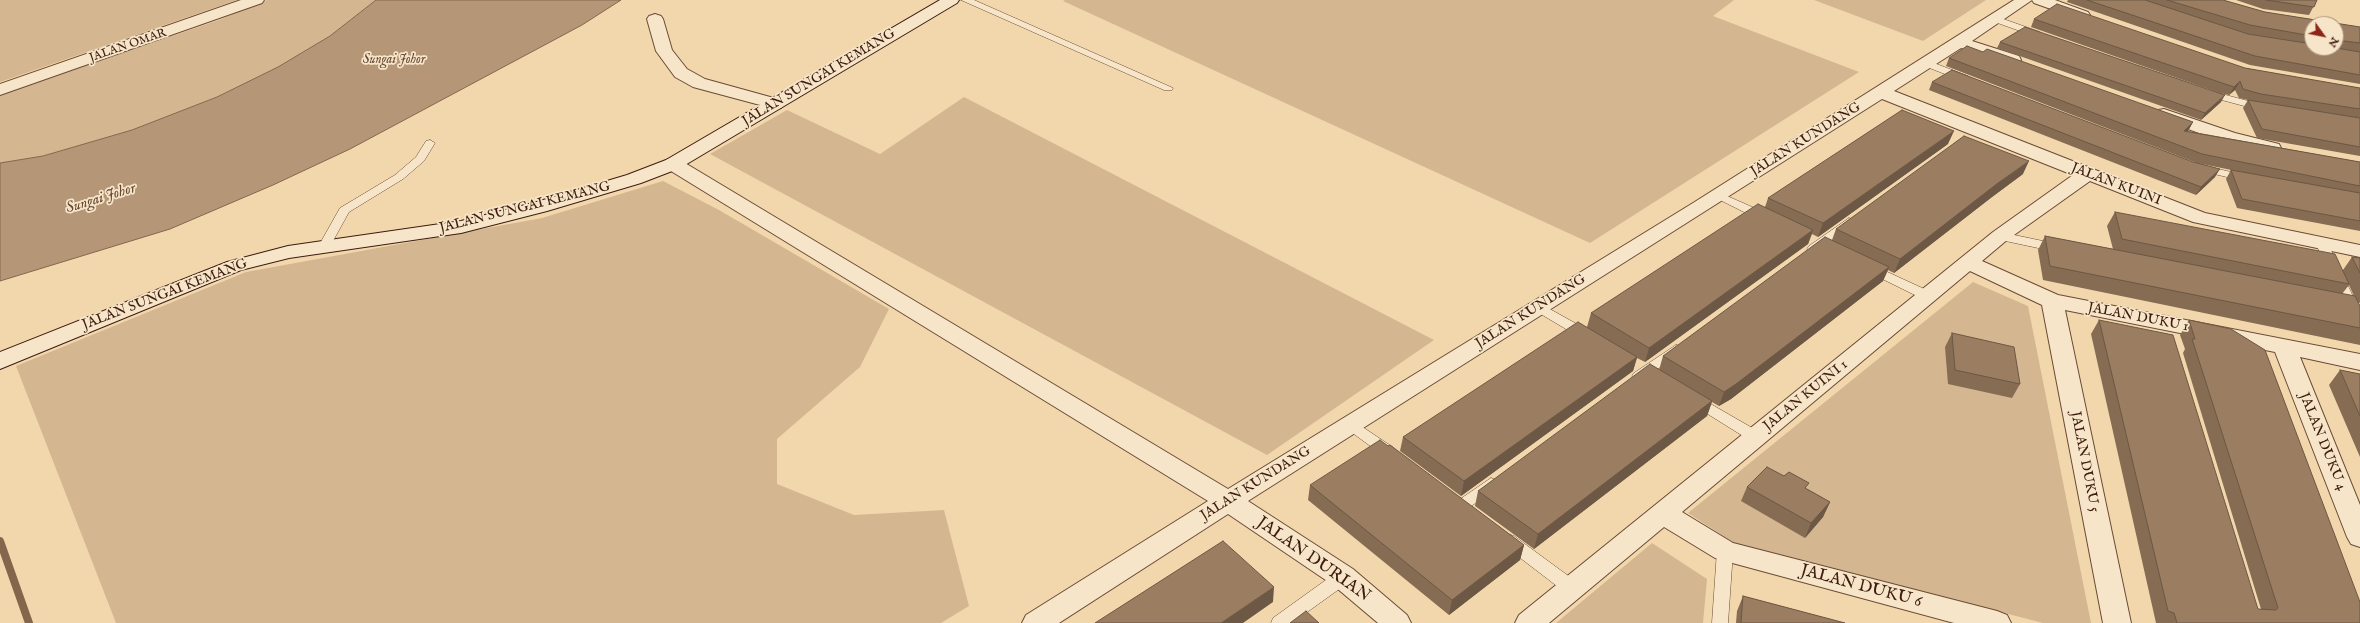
<!DOCTYPE html>
<html>
<head>
<meta charset="utf-8">
<style>
	body { margin:0 }
	#map { position:relative; width:2360px; height:623px; overflow:hidden; background:#f3d7ac; font-family:"IM FELL English",serif }
	canvas { display:block }
	.north { position:absolute; left:2304px; top:16px; width:40px; height:40px; box-sizing:border-box; background:#f7e5c9; border:1px solid #ac957f; border-radius:50%; rotate:123deg; font-size:11px; font-weight:700; line-height:16px; text-align:center; color:#3c1c0f }
	.north::after { content:''; display:block; margin:auto; width:14px; height:18px; background:#8f2418; clip-path:polygon(50% 0,100% 100%,50% 72%,0 100%) }
</style>
</head>
<body>
<div id="map">
<canvas width="2360" height="623"></canvas>
<div class="north">N</div>
</div>
<script>
const ctx = document.querySelector('canvas').getContext('2d');
ctx.lineJoin = 'round';
function fillPath(path, color) { ctx.fillStyle = color; ctx.fill(path, 'evenodd'); }
const poly = rows => new Path2D(rows.map(r => 'M' + r).join(''));
function trace(path, color, width, dash) { ctx.strokeStyle = color; ctx.lineWidth = width; ctx.lineCap = dash ? 'butt' : 'round'; ctx.setLineDash(dash || []); ctx.stroke(path); }
function write(font, color, halo, rows, align = 'center') {
  ctx.font = font + ' "IM FELL English",serif'; ctx.lineWidth = 3.5; ctx.setLineDash([]); ctx.textBaseline = 'middle'; ctx.strokeStyle = halo; ctx.fillStyle = color; for (const [text, x, y, turn = 0] of rows) {
    ctx.save(); ctx.translate(x, y); ctx.rotate((+turn || 0) * Math.PI / 180); ctx.textAlign = isNaN(turn) ? turn : align; if (halo) ctx.strokeText(text, 0, 0); ctx.fillText(text, 0, 0); ctx.restore();
  }
}
const green = poly([
	[0,0,237,0,0,82],
	[267,0,376,0,330,36,278,67,217,97,132,130,43,156,0,163,0,95,219,20],
	[1065,0,1734,0,1713,16,1859,72,1590,243,1063,1],
	[1814,0,1986,0,1923,41],
	[964,97,1434,340,1267,455,710,154,787,110,880,154],
	[663,181,719,210,889,309,860,367,777,439,777,484,854,515,944,510,969,606,941,623,116,623,16,366,246,272,542,218],
	[1973,282,2028,306,2091,623,2043,623,1734,543,1688,513],
	[1652,543,1707,579,1703,623,1556,623]
]);
const water = poly([
	[376,0,621,0,582,25,350,149,273,185,170,229,0,281,0,163,43,156,132,130,217,97,278,67,330,36,376,0]
]);
const stream = poly([
	[0,541,29,623]
]);
const lane = poly([
	[961,0,974,0,1173,88,1172,90,1164,90,961,0],
	[1995,16,2040,32,2042,34,2040,36,2034,36,1992,21,1990,19,1995,16],
	[1926,60,1968,76,1969,78,1964,81,1960,80,1922,65,1921,63,1926,60],
	[2207,90,2267,106,2268,108,2263,111,2203,95,2202,93,2207,90],
	[430,140,435,143,424,161,403,179,349,212,328,250,320,250,318,247,340,208,395,175,416,157,426,141,430,140],
	[2201,165,2248,176,2250,178,2244,181,2197,170,2195,168,2197,166,2201,165],
	[1718,192,1768,214,1770,217,1768,220,1760,220,1714,197,1712,195,1718,192],
	[1849,218,1855,222,1853,225,1817,252,1809,252,1807,249,1809,246,1849,218],
	[2000,232,2057,244,2063,248,2057,252,1996,239,1994,236,1996,233,2000,232],
	[2322,240,2328,244,2360,311,2360,329,2353,325,2316,244,2322,240],
	[1870,264,1933,293,1934,296,1933,299,1923,299,1866,271,1864,268,1870,264],
	[1539,303,1591,332,1593,335,1586,339,1581,338,1534,310,1533,307,1539,303],
	[1676,345,1681,346,1683,349,1681,352,1644,379,1634,379,1632,376,1634,373,1676,345],
	[1695,395,1761,433,1763,437,1761,441,1751,441,1690,403,1688,400,1690,397,1695,395],
	[1352,420,1394,448,1396,452,1394,456,1384,456,1347,429,1345,425,1347,421,1352,420],
	[1491,478,1496,480,1499,484,1496,488,1466,510,1461,512,1456,510,1453,506,1456,502,1491,478],
	[1508,534,1514,536,1578,583,1580,588,1578,593,1572,594,1566,593,1502,544,1500,540,1502,536,1508,534],
	[1725,545,1731,547,1733,551,1728,623,1712,623,1717,551,1719,547,1725,545],
	[1343,571,1349,572,1351,577,1349,582,1292,623,1271,623,1273,618,1337,572,1343,571]
]);
const street = poly([
	[241,0,264,0,262,3,0,95,0,84,241,0],
	[2014,0,2055,0,2088,12,2090,15,2088,18,2076,18,2034,3,2032,0,1972,41,2019,56,2021,60,2019,64,2007,64,1961,48,1894,91,2205,213,2360,245,2360,257,2193,222,2090,181,2007,240,1982,261,2058,295,2360,354,2360,370,2300,357,2360,505,2360,547,2351,544,2347,537,2275,352,2065,310,2131,623,2103,623,2042,305,1970,271,1682,512,1733,543,1997,611,2007,615,2011,623,1954,623,1725,561,1715,558,1664,527,1549,623,1515,623,1519,615,1993,232,2073,175,1882,99,1248,501,1353,569,1407,615,1411,623,1378,623,1333,585,1228,514,1059,623,1022,623,1026,615,1208,501,666,168,664,164,666,160,673,158,680,160,1228,489,1693,203,2014,0],
	[655,14,661,16,663,19,672,50,687,69,705,79,781,100,784,104,781,108,775,109,693,87,675,77,656,51,647,19,649,16,655,14],
	[2164,109,2235,133,2279,144,2281,148,2279,152,2272,154,2221,141,2158,118,2155,114,2158,110,2164,109]
]);
const secondary = poly([
	[940,0,959,0,957,3,680,168,641,183,547,211,461,233,289,258,241,270,0,369,0,352,227,262,288,246,461,221,533,203,627,175,666,160,940,0]
]);
const wall = poly([
	[2068,0,2223,0,2265,12,2360,27,2360,84,2250,65,2067,2],
	[2312,24,2336,24,2336,48,2312,48],
	[2246,34,2279,39,2248,34],
	[2236,0,2317,0,2309,15,2263,9],
	[2034,19,2245,68,2360,88,2360,156,2257,138,2243,108,2248,100,2239,98,2235,90,2229,95,2220,93,2031,27],
	[2000,42,2221,102,2201,120,1997,48],
	[1983,52,2193,122,2188,131,2360,162,2360,231,2237,208,2226,179,2231,170,2256,175,2197,163,1946,66,1949,58],
	[1932,82,2215,177,2196,195,1929,90],
	[1948,144,1818,237,1812,234,1808,244,1645,362,1637,358,1633,371,1461,496,1400,451,1403,437,1587,327,1591,313,1765,207,1768,198],
	[2023,174,1992,197,1894,273,1888,270,1883,281,1731,399,1719,406,1712,402,1707,416,1534,549,1475,506,1478,491,1659,370,1663,356,1832,240,1836,229],
	[2115,212,2343,270,2352,257,2360,258,2360,303,2358,302,2360,306,2360,345,2043,280,2038,250,2045,236,2113,249,2107,226],
	[2349,285,2354,296,2342,294],
	[2099,320,2258,609,2261,609,2183,353,2185,349,2180,335,2189,320,2360,623,2156,623,2091,334],
	[1952,333,2020,384,2012,398,1948,384,1945,347],
	[2340,370,2360,374,2360,457,2329,385],
	[1310,485,1524,545,1520,560,1449,615,1308,500],
	[1747,487,1807,489,1830,502,1823,517,1805,538,1741,501],
	[1743,596,1845,623,1736,623,1737,611]
]);
const shadedWall = poly([
	[2240,81,2235,90,2229,95,2234,87],
	[2225,95,2221,102,2201,120,2205,113],
	[2193,122,2188,131,2179,139,2184,131],
	[1954,131,1948,144,1818,237,1823,223],
	[2029,161,2023,174,1992,197,1894,273,1900,259,1998,183],
	[2220,169,2215,177,2196,195,2201,187],
	[1813,230,1808,244,1645,362,1649,348],
	[1889,267,1883,281,1731,399,1719,406,1724,392],
	[1637,357,1633,371,1461,496,1464,481],
	[1712,401,1707,416,1534,549,1538,534],
	[1830,502,1823,517,1805,538,1811,523],
	[1524,545,1520,560,1449,615,1452,600],
	[1274,587,1273,602,1243,623,1221,623]
]);
const building = poly([
	[2087,0,2145,0,2248,34,2312,44,2312,48,2336,48,2360,52,2360,75,2255,56,2087,0],
	[2167,0,2223,0,2265,12,2360,27,2360,43,2336,40,2336,24,2312,24,2312,36,2250,25,2167,0],
	[2266,0,2317,0,2314,7,2266,0],
	[2057,4,2245,68,2360,88,2360,109,2261,94,2243,89,2240,81,2234,87,2225,84,2034,19,2057,4],
	[2025,27,2225,95,2205,113,2000,42,2025,27],
	[1967,46,1983,52,1987,49,2193,122,2184,131,2360,162,2360,186,2202,154,1949,58,1967,46],
	[1952,70,2193,162,2220,169,2201,187,1932,82,1952,70],
	[2248,100,2360,118,2360,147,2262,129,2248,100],
	[1902,110,1954,131,1823,223,1768,198,1902,110],
	[1964,136,2029,161,1998,183,1900,259,1836,229,1964,136],
	[2231,170,2360,193,2360,221,2242,199,2231,170],
	[1758,204,1813,230,1649,348,1591,313,1758,204],
	[2115,212,2335,254,2349,284,2122,239,2115,212],
	[2045,236,2355,296,2360,306,2360,328,2050,266,2045,236],
	[1825,237,1889,267,1736,384,1724,392,1663,356,1825,237],
	[2352,257,2360,258,2360,273,2352,257],
	[2099,320,2173,335,2258,609,2276,610,2278,608,2192,339,2195,339,2189,320,2231,329,2265,350,2360,602,2360,623,2177,623,2174,613,2168,611,2099,320],
	[1578,322,1637,357,1464,481,1403,437,1578,322],
	[1952,333,2014,347,2020,384,1955,370,1952,333],
	[1650,364,1712,401,1538,534,1478,491,1650,364],
	[2340,370,2360,374,2360,416,2340,370],
	[1380,440,1388,446,1390,445,1524,545,1452,600,1310,485,1380,440],
	[1767,467,1784,476,1789,472,1809,483,1805,488,1830,502,1811,523,1747,487,1767,467],
	[1223,541,1274,587,1221,623,1095,623,1223,541],
	[1743,596,1845,623,1741,623,1743,596],
	[1306,611,1319,623,1290,623,1306,611]
]);
const farStreetnames = [
	["JALAN OMAR",128,46,-19]
];
const farWaternames = [
	["Sungai Johor",394,60]
];
const streetNames = [
	["JALAN SUNGAI KEMANG",819,78,-31],
	["JALAN KUNDANG",1806,140,-32],
	["JALAN KUINI",2116,185,21],
	["JALAN SUNGAI KEMANG",525,208,-14],
	["JALAN SUNGAI KEMANG",165,295,-21],
	["JALAN KUNDANG",1531,312,-32],
	["JALAN DUKU 1",2138,318,11],
	["JALAN KUINI 1",1806,396,-39],
	["JALAN DUKU 4",2322,442,68],
	["JALAN DUKU 5",2084,462,79],
	["JALAN KUNDANG",1256,484,-32]
];
const waterNames = [
	["Sungai Johor",101,199,-17]
];
const nearStreetnames = [
	["JALAN DURIAN",1313,560,35],
	["JALAN DUKU 6",1861,587,15]
];
fillPath(green, '#d4b791');
fillPath(water, '#b59777');
trace(water, '#85664d', 1);
trace(stream, '#85664d', 8);
trace(lane, '#6a4b36', 1);
trace(street, '#6a4b36', 2);
trace(secondary, '#3c1c0f', 2);
fillPath(lane, '#f7e5c9');
fillPath(street, '#f7e5c9');
fillPath(secondary, '#f7e5c9');
fillPath(wall, '#856c53');
fillPath(shadedWall, '#6c5844');
fillPath(building, '#9b7d61');
trace(building, '#6c5844', 1);
write('12px', '#3c1c0f', '#f7e5c9', farStreetnames);
write('italic 13px', '#664733', '#f7e5c9', farWaternames);
write('14px', '#3c1c0f', '#f7e5c9', streetNames);
write('italic 15px', '#664733', '#f7e5c9', waterNames);
write('17px', '#3c1c0f', '#f7e5c9', nearStreetnames);
</script>
</body>
</html>
